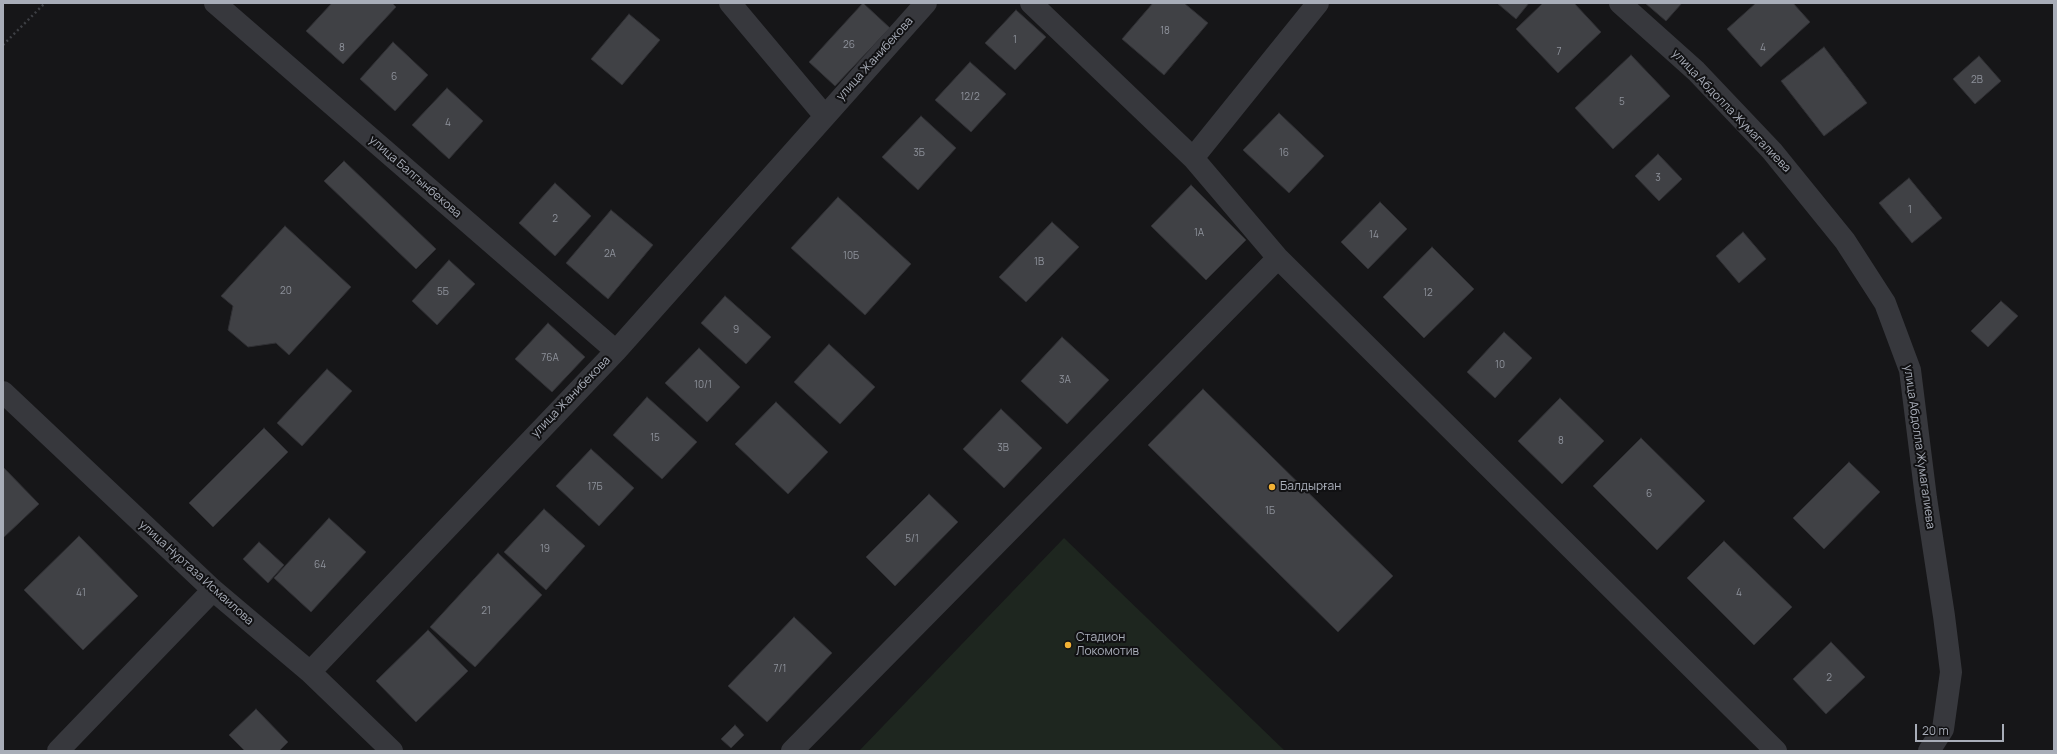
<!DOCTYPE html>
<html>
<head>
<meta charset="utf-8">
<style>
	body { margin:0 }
	#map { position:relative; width:2057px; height:754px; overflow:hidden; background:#161618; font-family:Manrope,sans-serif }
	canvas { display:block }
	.frame { position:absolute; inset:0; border:4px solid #a8adb8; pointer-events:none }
	.scale { position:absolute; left:1915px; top:724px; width:89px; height:18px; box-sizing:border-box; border:2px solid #a8adb8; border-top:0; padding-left:5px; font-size:12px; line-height:14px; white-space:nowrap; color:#a8adb8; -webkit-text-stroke:3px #111113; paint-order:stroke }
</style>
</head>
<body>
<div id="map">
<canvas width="2057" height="754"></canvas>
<div class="frame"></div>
<div class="scale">20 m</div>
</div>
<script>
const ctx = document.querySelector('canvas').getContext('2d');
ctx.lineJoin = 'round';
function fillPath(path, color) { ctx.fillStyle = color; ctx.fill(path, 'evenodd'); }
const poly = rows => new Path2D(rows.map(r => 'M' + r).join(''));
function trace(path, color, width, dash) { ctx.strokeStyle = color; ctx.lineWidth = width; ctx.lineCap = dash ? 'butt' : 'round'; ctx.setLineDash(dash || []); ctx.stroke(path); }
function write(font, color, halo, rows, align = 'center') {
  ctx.font = font + ' Manrope,sans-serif'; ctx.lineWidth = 4; ctx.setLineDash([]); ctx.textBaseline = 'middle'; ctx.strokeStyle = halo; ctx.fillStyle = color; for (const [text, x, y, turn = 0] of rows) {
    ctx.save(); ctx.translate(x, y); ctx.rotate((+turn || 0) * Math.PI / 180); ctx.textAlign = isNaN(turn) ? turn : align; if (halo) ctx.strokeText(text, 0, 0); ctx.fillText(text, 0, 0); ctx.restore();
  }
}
const green = poly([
	[1064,538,1285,751,859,751]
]);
const building = poly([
	[332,3,392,3,396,7,343,64,306,31,332,3],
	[863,3,890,28,835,86,809,62,863,3],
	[1153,3,1184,3,1208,23,1164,75,1122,39,1153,3],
	[1497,3,1529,3,1516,19,1497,3],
	[1543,3,1574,3,1601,32,1558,73,1516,29,1543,3],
	[1645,3,1682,3,1666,21,1645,3],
	[1756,3,1793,3,1810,22,1761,67,1727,29,1756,3],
	[1016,10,1046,37,1015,70,985,43,1016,10],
	[629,14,660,40,622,85,591,59,629,14],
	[393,42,428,75,395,111,360,79,393,42],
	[1824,47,1867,103,1824,136,1781,81,1824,47],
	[1631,55,1670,96,1613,149,1575,108,1631,55],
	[1979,56,2001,81,1975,104,1953,79,1979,56],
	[970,62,1006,94,971,132,935,100,970,62],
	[447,88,483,121,449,159,412,125,447,88],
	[1279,113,1324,156,1289,193,1243,150,1279,113],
	[921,116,956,148,918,190,882,157,921,116],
	[1658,154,1682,179,1659,201,1635,176,1658,154],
	[344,161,436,249,416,269,324,181,344,161],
	[1909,178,1942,218,1912,243,1879,203,1909,178],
	[555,183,591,216,555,256,519,223,555,183],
	[1191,185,1246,240,1206,280,1151,226,1191,185],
	[838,197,911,264,865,315,791,248,838,197],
	[1380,202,1407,229,1368,269,1341,242,1380,202],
	[611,210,653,245,608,299,566,263,611,210],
	[1052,222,1079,247,1026,302,999,277,1052,222],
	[285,226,351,287,289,355,276,343,248,347,228,330,233,306,221,296,285,226],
	[1743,232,1766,259,1739,283,1716,256,1743,232],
	[1432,247,1474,289,1424,338,1383,297,1432,247],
	[449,260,475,284,437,325,412,301,449,260],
	[725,296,771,337,746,364,701,323,725,296],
	[2001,301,2018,316,1988,347,1971,331,2001,301],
	[548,323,585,357,552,392,515,359,548,323],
	[1504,332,1532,358,1495,398,1467,372,1504,332],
	[1062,337,1109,380,1067,424,1021,381,1062,337],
	[829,344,875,387,840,424,794,382,829,344],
	[699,348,740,387,707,422,665,383,699,348],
	[327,369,352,391,302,446,277,423,327,369],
	[1203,389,1393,576,1338,632,1148,445,1203,389],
	[647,397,697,442,662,479,613,435,647,397],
	[1560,398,1604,441,1562,484,1518,441,1560,398],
	[776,402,828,452,788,494,735,444,776,402],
	[1001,409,1042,448,1004,488,963,449,1001,409],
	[264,428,288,452,213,527,189,503,264,428],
	[1641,438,1705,501,1657,550,1593,486,1641,438],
	[591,449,634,488,599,526,556,486,591,449],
	[1849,462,1880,492,1824,549,1793,518,1849,462],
	[3,467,39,504,3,538,3,467],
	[929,494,958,522,895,586,866,557,929,494],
	[544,509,585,546,546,590,504,552,544,509],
	[329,518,366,552,311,612,274,578,329,518],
	[79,536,138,596,83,650,24,590,79,536],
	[1724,541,1792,607,1754,645,1687,578,1724,541],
	[259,542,284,565,268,583,243,559,259,542],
	[498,553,542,595,475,667,430,627,498,553],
	[794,617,832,653,767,722,728,686,794,617],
	[428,630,468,671,416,722,376,681,428,630],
	[1831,642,1865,677,1826,714,1793,679,1831,642],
	[256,709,288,742,279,751,245,751,229,735,256,709],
	[735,725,744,735,731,748,721,739,735,725]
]);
const path = poly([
	[3,45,45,3]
]);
const minor = poly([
	[215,3,616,351],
	[730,3,824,115],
	[1031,3,1193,158,1278,258],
	[1620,3,1696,71,1772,151,1845,241,1885,303,1910,370,1926,498,1944,616,1951,672,1943,729,1929,751],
	[1193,158,1318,3],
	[3,392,213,590,310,672,392,751],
	[310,672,616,351,926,3],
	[58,751,213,590],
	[792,751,1278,258,1776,751]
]);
const markers = [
	[1272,487,4,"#f2b134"],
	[1068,645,4,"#f2b134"]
];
const numberNames = [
	["18",1165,31],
	["1",1015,40],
	["26",849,45],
	["8",342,48],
	["4",1763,48],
	["7",1559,52],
	["6",394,77],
	["2В",1977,80],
	["12/2",970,97],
	["5",1622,102],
	["4",448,123],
	["3Б",919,153],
	["16",1284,153],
	["3",1658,178],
	["1",1910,210],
	["2",555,219],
	["1А",1199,233],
	["14",1374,235],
	["2А",610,254],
	["10Б",851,256],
	["1В",1039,262],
	["20",286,291],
	["5Б",443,292],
	["12",1428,293],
	["9",736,330],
	["76А",550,358],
	["10",1500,365],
	["3А",1065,380],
	["10/1",703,385],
	["15",655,438],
	["8",1561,441],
	["3В",1003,448],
	["17Б",595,487],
	["6",1649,494],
	["1Б",1270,511],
	["5/1",912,539],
	["19",545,549],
	["64",320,565],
	["41",81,593],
	["4",1739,593],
	["21",486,611],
	["7/1",780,669],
	["2",1829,678]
];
const streetNames = [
	["улица Жанибекова",875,59,-48],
	["улица Абдолла Жумагалиева",1731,111,46],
	["улица Балгынбекова",415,177,41],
	["улица Жанибекова",571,397,-46],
	["улица Абдолла Жумагалиева",1919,447,82],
	["улица Нуртаза Исмаилова",196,573,42]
];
const poiNames = [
	["Балдырған",1280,487],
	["Стадион",1076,638],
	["Локомотив",1076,652]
];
fillPath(green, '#1e261f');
fillPath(building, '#404145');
trace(building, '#303034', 1);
trace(path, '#3d3f44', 2.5, [2, 3]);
trace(minor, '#37383d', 22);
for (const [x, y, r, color] of markers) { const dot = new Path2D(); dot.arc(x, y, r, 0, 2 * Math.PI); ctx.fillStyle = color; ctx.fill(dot); trace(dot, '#111113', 1.5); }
write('10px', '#8e929b', null, numberNames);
write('12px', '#a8adb8', '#111113', streetNames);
write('12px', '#a8adb8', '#111113', poiNames, 'left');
</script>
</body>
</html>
